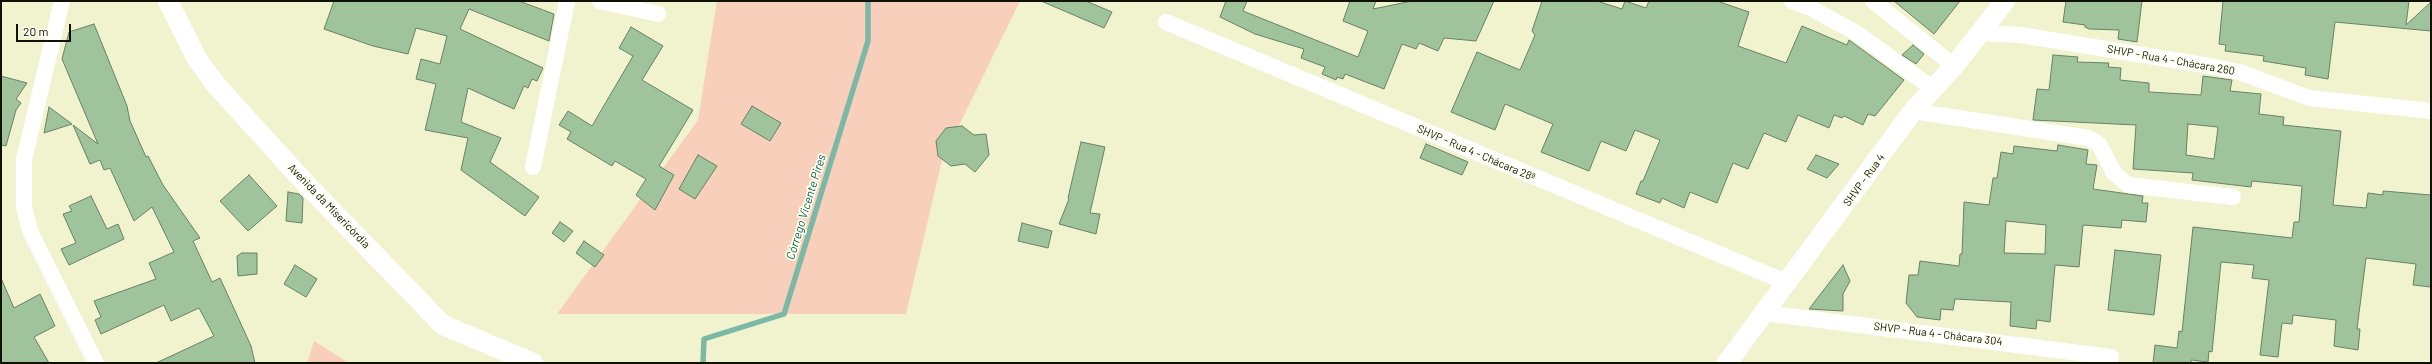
<!DOCTYPE html>
<html>
<head>
<meta charset="utf-8">
<style>
	body { margin:0 }
	#map { position:relative; width:2432px; height:364px; overflow:hidden; background:#f1f3cf; font-family:Barlow,sans-serif }
	canvas { display:block }
	.frame { position:absolute; inset:0; border:2px solid #101005; pointer-events:none }
	.scale { position:absolute; left:16px; top:24px; width:55px; height:18px; box-sizing:border-box; border:2px solid #101005; border-top:0; padding-left:5px; font-size:12px; line-height:14px; white-space:nowrap; color:#101005; -webkit-text-stroke:3px #fdfff0; paint-order:stroke }
</style>
</head>
<body>
<div id="map">
<canvas width="2432" height="364"></canvas>
<div class="frame"></div>
<div class="scale">20 m</div>
</div>
<script>
const ctx = document.querySelector('canvas').getContext('2d');
ctx.lineJoin = 'round';
function fillPath(path, color) { ctx.fillStyle = color; ctx.fill(path, 'evenodd'); }
const poly = rows => new Path2D(rows.map(r => 'M' + r).join(''));
function trace(path, color, width, dash) { ctx.strokeStyle = color; ctx.lineWidth = width; ctx.lineCap = dash ? 'butt' : 'round'; ctx.setLineDash(dash || []); ctx.stroke(path); }
function write(font, color, halo, rows, align = 'center') {
  ctx.font = font + ' Barlow,sans-serif'; ctx.lineWidth = 3.5; ctx.setLineDash([]); ctx.textBaseline = 'middle'; ctx.strokeStyle = halo; ctx.fillStyle = color; for (const [text, x, y, turn = 0] of rows) {
    ctx.save(); ctx.translate(x, y); ctx.rotate((+turn || 0) * Math.PI / 180); ctx.textAlign = isNaN(turn) ? turn : align; if (halo) ctx.strokeText(text, 0, 0); ctx.fillText(text, 0, 0); ctx.restore();
  }
}
const green = poly([
	[717,1,1020,1,942,160,906,314,557,314,698,120],
	[314,341,349,363,307,363]
]);
const stream = poly([
	[703,363,704,339,784,314,868,41,868,1]
]);
const building = poly([
	[334,1,519,1,554,14,549,41,469,9,460,29,543,68,537,81,532,79,528,88,524,86,514,109,468,88,461,122,501,138,490,162,539,197,525,216,461,170,468,138,425,130,436,84,416,79,421,59,440,64,447,36,416,28,408,54,373,46,324,29,334,1],
	[1041,1,1086,1,1112,12,1104,28,1041,1],
	[1226,1,1247,1,1243,11,1358,57,1368,31,1343,21,1350,1,1376,1,1373,9,1412,1,1494,1,1476,41,1444,38,1438,51,1419,43,1416,49,1402,44,1384,89,1345,74,1343,79,1337,77,1336,80,1322,74,1325,67,1301,58,1304,49,1255,34,1220,17,1226,1],
	[1542,1,1597,1,1622,9,1625,1,1646,8,1649,1,1717,1,1749,12,1738,46,1786,63,1802,26,1847,45,1849,40,1904,80,1875,116,1868,114,1863,125,1844,116,1842,118,1834,115,1829,128,1798,115,1786,142,1764,133,1748,169,1733,163,1717,203,1690,192,1684,208,1662,198,1660,203,1636,194,1641,181,1643,181,1660,140,1635,130,1626,151,1601,141,1589,171,1541,152,1553,124,1505,104,1495,130,1451,112,1477,52,1520,70,1535,35,1532,31,1542,1],
	[1894,1,1960,1,1934,34,1894,1],
	[2066,1,2142,1,2137,42,2118,39,2119,30,2089,29,2085,27,2085,25,2063,22,2066,1],
	[2223,1,2409,1,2406,25,2431,2,2431,31,2335,22,2328,79,2305,75,2306,68,2263,61,2264,56,2225,51,2226,45,2219,44,2223,1],
	[94,24,127,106,130,121,146,157,148,156,163,185,200,238,193,241,212,282,220,278,251,346,255,363,156,363,214,336,199,308,171,321,164,305,101,334,95,320,101,317,94,301,156,279,149,263,174,252,152,207,134,221,110,168,104,170,100,160,90,164,73,125,98,144,62,59,69,32,94,24],
	[631,27,663,46,642,80,693,110,659,166,674,175,655,210,636,195,646,179,615,161,612,166,567,139,571,132,559,125,568,111,592,126,633,56,619,48,631,27],
	[1913,45,1924,54,1916,64,1902,55,1913,45],
	[2053,55,2078,57,2077,62,2109,63,2108,67,2121,68,2120,80,2149,83,2149,92,2201,95,2203,76,2232,80,2230,91,2261,94,2259,114,2284,117,2283,125,2341,131,2333,205,2366,208,2368,193,2383,195,2383,191,2431,195,2431,287,2413,285,2416,264,2366,258,2357,329,2360,329,2358,350,2334,346,2336,320,2293,315,2292,324,2282,323,2278,357,2260,355,2269,280,2252,278,2254,265,2221,262,2212,352,2209,351,2208,362,2191,360,2191,363,2153,363,2155,345,2177,348,2179,331,2182,332,2193,227,2292,238,2294,222,2299,222,2302,186,2252,181,2251,187,2192,180,2193,173,2133,169,2136,125,2033,120,2037,89,2049,90,2053,55],
	[2188,124,2218,127,2214,159,2186,155,2188,124],
	[1,76,27,83,16,99,21,103,16,110,6,146,1,145,1,76],
	[752,106,781,123,770,141,741,124,752,106],
	[49,107,72,124,44,133,49,107],
	[962,126,974,135,986,134,989,155,975,172,965,164,951,166,938,156,936,141,946,128,962,126],
	[1081,142,1105,147,1090,213,1100,214,1096,234,1059,224,1069,199,1068,198,1081,142],
	[1426,144,1468,162,1462,175,1420,158,1426,144],
	[2058,145,2088,150,2086,164,2097,165,2093,189,2143,196,2142,203,2148,203,2146,222,2122,220,2121,228,2083,225,2079,267,2055,265,2050,322,2037,320,2036,329,2010,326,2011,302,1955,299,1953,310,1941,309,1940,320,1917,317,1906,303,1909,275,1918,275,1920,261,1959,266,1960,254,1962,254,1964,202,1989,205,1993,178,1997,178,2001,152,2013,154,2014,146,2057,151,2058,145],
	[2006,221,2046,225,2045,254,2004,253,2006,221],
	[698,155,717,166,695,199,679,189,698,155],
	[1816,155,1839,164,1827,178,1807,169,1816,155],
	[249,175,277,206,248,231,220,201,249,175],
	[288,192,299,194,303,198,302,223,286,221,288,192],
	[91,196,107,229,118,224,124,239,69,265,61,249,76,243,63,214,72,211,69,206,91,196],
	[560,222,573,231,564,242,552,233,560,222],
	[1022,223,1052,231,1048,248,1018,241,1022,223],
	[584,241,604,255,595,267,576,253,584,241],
	[2115,250,2161,255,2154,315,2108,310,2115,250],
	[242,253,257,253,257,274,238,276,237,256,242,253],
	[295,265,317,279,306,297,284,284,295,265],
	[1843,265,1850,281,1843,294,1843,311,1809,309,1843,265],
	[1,278,14,308,40,294,55,326,34,337,49,363,1,363,1,278]
]);
const minor = poly([
	[62,1,24,159,24,207,30,231,96,363],
	[600,1,658,14],
	[1792,1,1811,8,1858,34,1932,88],
	[1873,1,1954,66],
	[1166,22,1788,283],
	[1980,33,2021,35,2215,67,2239,72,2309,98,2431,111],
	[1913,111,2088,138,2099,144,2114,173,2128,185,2233,197],
	[533,167,567,1],
	[1764,313,2111,357]
]);
const tertiary = poly([
	[168,1,197,59,216,85,306,184,443,325,533,363],
	[1727,363,1913,111,1954,66,2005,1]
]);
const streetNames = [
	["SHVP - Rua 4 - Chácara 260",2171,60,10],
	["SHVP - Rua 4 - Chácara 28ª",1476,153,23],
	["SHVP - Rua 4",1864,180,-54],
	["Avenida da Misericórdia",329,206,46],
	["SHVP - Rua 4 - Chácara 304",1938,334,7]
];
const waterNames = [
	["Córrego Vicente Pires",806,207,-73]
];
fillPath(green, '#f8cfbb');
trace(stream, '#7bb8a6', 5.5);
fillPath(building, '#9fc49b');
trace(building, '#688065', 1);
trace(minor, '#fff', 16);
trace(tertiary, '#fff', 20);
write('11px', '#101005', '#fdfff0', streetNames);
write('italic 12px', '#0c5f4e', '#fdfff0', waterNames);
</script>
</body>
</html>
